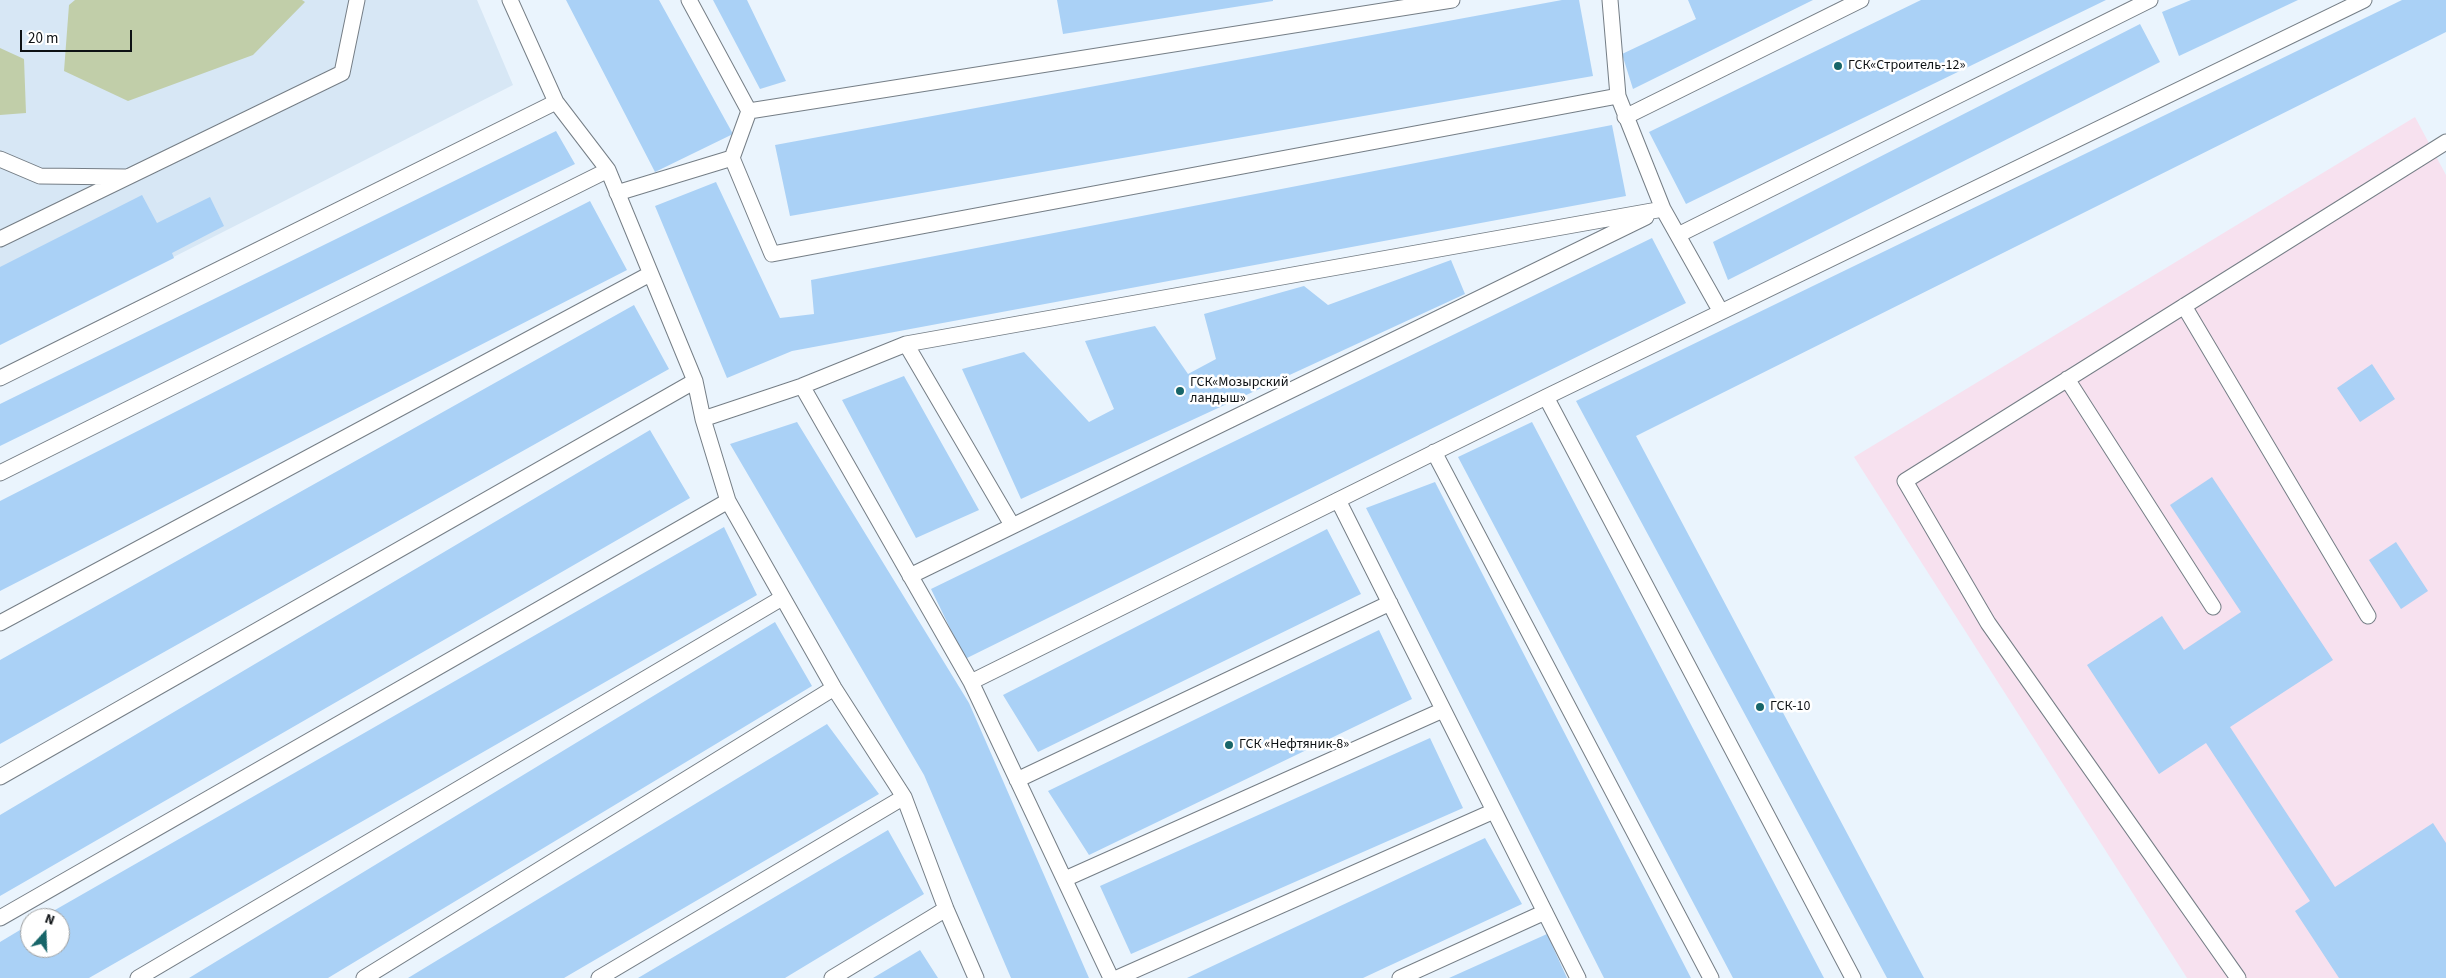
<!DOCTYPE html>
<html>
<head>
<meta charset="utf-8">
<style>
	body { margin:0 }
	#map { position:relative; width:2446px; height:978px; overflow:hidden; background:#eaf4fd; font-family:"Source Sans 3",sans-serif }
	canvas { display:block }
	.north { position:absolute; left:20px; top:908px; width:50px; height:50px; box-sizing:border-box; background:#fff; border:1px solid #9ea0a1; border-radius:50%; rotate:20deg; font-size:14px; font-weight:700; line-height:20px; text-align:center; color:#0d1114 }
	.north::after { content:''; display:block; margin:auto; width:18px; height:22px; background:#176569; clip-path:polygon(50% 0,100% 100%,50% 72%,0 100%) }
	.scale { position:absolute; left:20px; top:30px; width:112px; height:22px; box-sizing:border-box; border:2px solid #0d1114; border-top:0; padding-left:6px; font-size:15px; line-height:18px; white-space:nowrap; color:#0d1114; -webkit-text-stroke:4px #fff; paint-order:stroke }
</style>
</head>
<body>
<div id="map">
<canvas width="2446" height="978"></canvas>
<div class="north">N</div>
<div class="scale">20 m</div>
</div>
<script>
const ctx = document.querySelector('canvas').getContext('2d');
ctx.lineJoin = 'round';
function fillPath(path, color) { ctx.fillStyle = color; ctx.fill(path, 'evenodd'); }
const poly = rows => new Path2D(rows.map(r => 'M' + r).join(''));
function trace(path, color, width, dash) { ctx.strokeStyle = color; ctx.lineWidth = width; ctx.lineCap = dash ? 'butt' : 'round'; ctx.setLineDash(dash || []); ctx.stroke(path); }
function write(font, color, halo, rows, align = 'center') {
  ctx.font = font + ' "Source Sans 3",sans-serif'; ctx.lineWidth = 5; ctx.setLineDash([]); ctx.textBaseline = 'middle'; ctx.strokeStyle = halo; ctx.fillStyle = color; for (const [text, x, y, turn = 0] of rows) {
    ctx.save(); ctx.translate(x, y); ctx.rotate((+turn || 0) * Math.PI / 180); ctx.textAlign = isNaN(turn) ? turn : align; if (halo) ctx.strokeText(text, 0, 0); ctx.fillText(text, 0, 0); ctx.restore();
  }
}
const built = poly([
	[0,0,477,0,513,85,0,345]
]);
const medical = poly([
	[2415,117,2446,175,2446,978,2187,978,1854,457]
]);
const green = poly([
	[75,0,302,0,305,2,253,55,128,101,64,71,69,5],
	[0,48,24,59,26,113,0,115]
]);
const building = poly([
	[566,0,659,0,733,134,655,172],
	[713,0,747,0,786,81,760,89],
	[1057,0,1273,0,1273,1,1063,34],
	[1562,0,1579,0,1593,76,790,216,775,145],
	[1688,0,1813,0,1633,89,1622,54,1696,19],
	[1921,0,2106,0,1686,204,1649,132],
	[2191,0,2298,0,2179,56,2162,12],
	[2402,0,2446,0,2446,32,1636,436,1924,978,1887,978,1576,401],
	[2140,24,2160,62,1728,280,1713,242],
	[1612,125,1626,196,792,351,727,378,655,206,716,182,780,318,814,314,811,280],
	[556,131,575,164,0,446,0,404],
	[142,195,157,223,210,197,224,226,172,253,174,258,0,345,0,267],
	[590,201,627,270,0,591,0,501],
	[1652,238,1686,303,965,659,931,589],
	[1451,260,1465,294,1021,499,962,369,1024,352,1089,422,1114,409,1085,341,1155,326,1188,374,1216,359,1204,314,1304,286,1328,305],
	[634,305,669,369,0,744,0,660],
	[2372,364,2395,399,2360,422,2337,388],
	[904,376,979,510,916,538,842,400],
	[797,422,969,703,1089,978,1011,978,924,775,730,444],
	[1532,422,1824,978,1733,978,1458,457],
	[650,430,690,498,0,896,0,815],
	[2212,477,2333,660,2230,727,2335,887,2433,823,2446,843,2446,978,2339,978,2295,911,2310,901,2206,743,2159,774,2087,665,2162,616,2184,650,2241,612,2170,505],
	[1435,482,1691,978,1604,978,1366,508],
	[724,527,757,595,89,978,0,978,0,942,30,924,30,948,60,948,60,918,41,918],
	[1327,529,1361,594,1038,752,1003,695],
	[2396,542,2428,591,2401,609,2369,560],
	[775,622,812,686,328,978,189,978],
	[1379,630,1412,699,1089,855,1048,791],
	[827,724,879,794,564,978,408,978],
	[1430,738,1463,808,1131,954,1100,886],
	[888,830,924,894,785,978,638,978],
	[1485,838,1522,904,1363,978,1187,978],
	[1547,934,1567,978,1449,978],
	[920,950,938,978,873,978]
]);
const service = poly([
	[510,0,556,102,608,170,695,381,703,419,728,501,834,688,904,797,946,909,976,978],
	[689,0,749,111,1452,0],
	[1610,0,1618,96,1663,209,1721,312],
	[1625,117,1861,0],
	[732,158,772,254,1618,96],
	[0,159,40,176,126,177],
	[617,193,732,158,749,111],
	[1678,235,2150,0],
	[0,239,342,73,357,0],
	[2184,306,2368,616],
	[906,344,1012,525],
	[0,378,556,102],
	[2067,379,2213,607],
	[802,386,971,682,1111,978],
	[1546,397,1853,978],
	[703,419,802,386,906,344,1663,209],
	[1434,452,1711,978],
	[0,473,608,170],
	[1338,500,1578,978],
	[910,576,1646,217],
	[0,623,650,274],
	[971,682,1546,397,2364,0],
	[0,777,695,381],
	[1017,780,1390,603],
	[1065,879,1443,710],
	[0,918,728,501],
	[138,978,782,598],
	[364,978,834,688],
	[599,978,904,797],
	[832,978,946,909],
	[1117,978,1494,811],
	[1400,978,1545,912],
	[2238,978,1988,623,1905,481,2446,142]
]);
const markers = [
	[1838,66,5,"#176569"],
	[1180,391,5,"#176569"],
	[1760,707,5,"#176569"],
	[1229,745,5,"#176569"]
];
const poiNames = [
	["ГСК«Строитель-12»",1848,66],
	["ГСК«Мозырский",1190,383],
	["ландыш»",1190,399],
	["ГСК-10",1770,707],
	["ГСК «Нефтяник-8»",1239,745]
];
fillPath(built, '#d7e7f5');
fillPath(medical, '#f7e1ef');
fillPath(green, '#c1cea9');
fillPath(building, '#aad1f6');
trace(service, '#757e86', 17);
trace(service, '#fff', 15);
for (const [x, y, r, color] of markers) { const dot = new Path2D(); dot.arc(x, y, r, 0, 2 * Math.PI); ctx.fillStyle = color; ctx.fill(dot); trace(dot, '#fff', 2); }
write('14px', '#0d1114', '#fff', poiNames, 'left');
</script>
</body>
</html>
